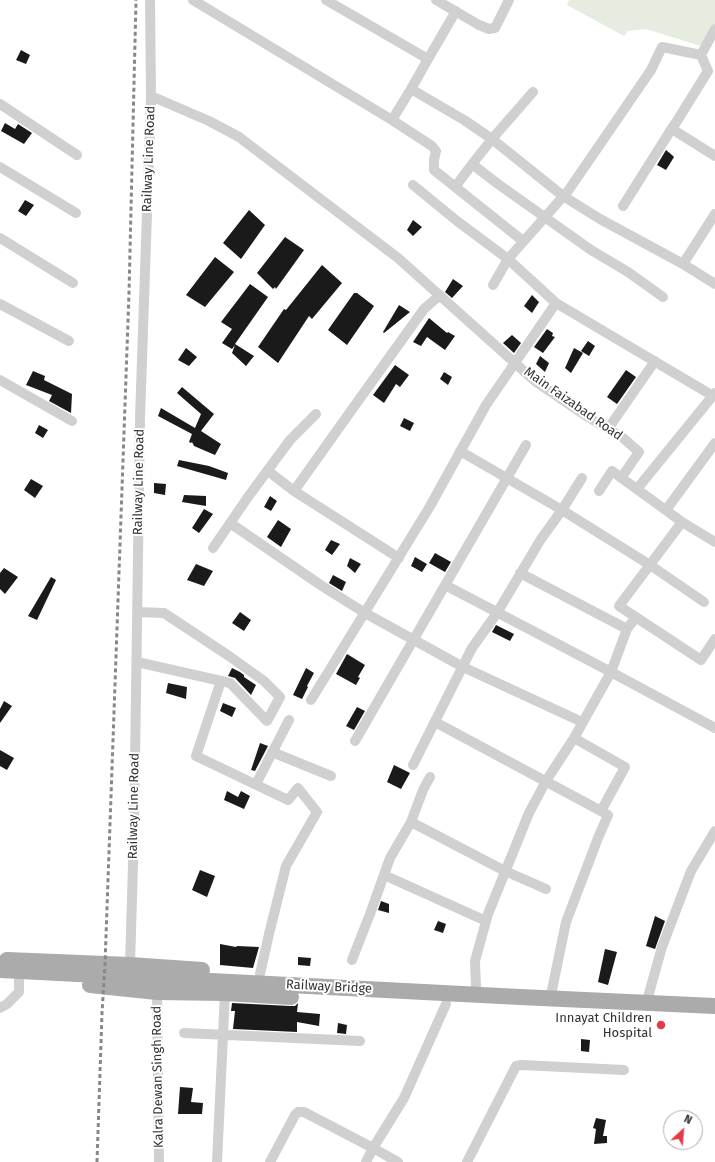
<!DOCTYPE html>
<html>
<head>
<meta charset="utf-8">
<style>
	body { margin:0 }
	#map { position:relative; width:715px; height:1162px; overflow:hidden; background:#fff; font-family:"Fira Sans",sans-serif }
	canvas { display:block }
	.north { position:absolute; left:663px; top:1110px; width:40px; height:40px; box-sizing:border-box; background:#fff; border:1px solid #adadad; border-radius:50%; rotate:26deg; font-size:11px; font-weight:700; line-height:16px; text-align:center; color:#333 }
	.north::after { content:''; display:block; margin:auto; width:14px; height:18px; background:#e63946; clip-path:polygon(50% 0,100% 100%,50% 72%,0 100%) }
</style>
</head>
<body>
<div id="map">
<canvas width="715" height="1162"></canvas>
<div class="north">N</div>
</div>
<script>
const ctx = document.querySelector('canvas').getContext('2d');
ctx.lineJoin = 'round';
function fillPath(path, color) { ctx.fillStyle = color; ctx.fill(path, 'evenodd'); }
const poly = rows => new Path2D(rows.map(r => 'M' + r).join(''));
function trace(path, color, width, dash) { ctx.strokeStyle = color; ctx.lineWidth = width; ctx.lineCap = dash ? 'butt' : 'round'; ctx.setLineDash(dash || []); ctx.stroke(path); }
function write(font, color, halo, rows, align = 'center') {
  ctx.font = font + ' "Fira Sans",sans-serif'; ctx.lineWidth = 4; ctx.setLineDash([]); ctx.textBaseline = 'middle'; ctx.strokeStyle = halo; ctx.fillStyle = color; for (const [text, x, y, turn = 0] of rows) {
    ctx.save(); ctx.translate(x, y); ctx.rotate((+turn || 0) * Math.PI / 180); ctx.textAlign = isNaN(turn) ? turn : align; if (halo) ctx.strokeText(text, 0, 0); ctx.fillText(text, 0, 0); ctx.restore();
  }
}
const green = poly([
	[569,0,715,0,715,26,704,47,646,29,628,31,624,36,567,5]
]);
const building = poly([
	[21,50,30,55,26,64,16,60],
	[5,123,15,129,18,124,32,133,24,144,1,131],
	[666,150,672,155,674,157,666,170,657,165],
	[25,200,34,205,26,216,18,211],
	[249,210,265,225,241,259,223,243],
	[413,220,422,227,413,236,407,230],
	[285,237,304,250,276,289,275,287,273,289,257,273],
	[215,257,234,272,205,307,186,295],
	[322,265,342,283,312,319,309,316,278,363,258,347,284,309,286,310],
	[453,279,463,286,452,298,445,292],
	[250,284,268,297,235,344,254,356,246,366,232,353,235,345,232,349,222,343,232,329,221,322],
	[354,293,357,293,374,306,347,345,328,330],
	[532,295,539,302,532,313,524,306],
	[399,305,410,312,384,333,383,332],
	[429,318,447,333,448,332,455,336,445,350,427,337,421,346,413,342],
	[547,329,553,333,552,336,555,337,543,353,534,347],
	[512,335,521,343,514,353,503,343],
	[588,341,595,346,589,356,581,351],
	[186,348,197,357,189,366,178,360],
	[574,348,583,353,571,373,565,368],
	[540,356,549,363,545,372,536,364],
	[395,365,409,375,400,387,396,384,384,403,373,395],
	[626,370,636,377,617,404,607,397],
	[33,371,45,376,44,380,72,394,71,413,49,401,52,395,26,385],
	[444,372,452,377,448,385,440,379],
	[182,387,214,414,201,431,221,444,215,455,194,446,192,442,191,443,189,442,192,434,158,416,161,408,195,428,201,414,177,393],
	[404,418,414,423,410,431,400,426],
	[39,425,48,430,43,438,35,433],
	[179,460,209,466,228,473,226,480,177,466],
	[31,479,43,486,35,498,24,490],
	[154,483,166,484,165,495,154,493],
	[184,495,206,496,206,506,182,502],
	[270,496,277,501,271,511,264,507],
	[204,509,213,514,199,533,192,528],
	[278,520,291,529,281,547,267,537],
	[331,540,340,544,332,555,325,550],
	[435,553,451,562,445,572,429,563],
	[415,557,427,564,422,572,411,566],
	[350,558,361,564,355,573,347,566],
	[196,564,213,571,204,586,187,580],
	[4,568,18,577,5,594,0,589,0,573],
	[333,575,346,582,342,591,329,583],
	[51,577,56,580,37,620,28,616],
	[240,612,251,620,244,631,232,623],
	[496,625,514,634,510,641,492,632],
	[347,654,365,665,358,677,360,678,356,685,336,674],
	[232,668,240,672,244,675,244,677,256,685,251,695,235,678,228,676],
	[306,668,314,673,307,686,308,687,302,699,293,695],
	[168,683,187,687,186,699,166,693],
	[4,701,12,706,0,723,0,709],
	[223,703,236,708,232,717,220,711],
	[357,707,365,711,354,730,346,726],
	[260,743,268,746,255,771,251,770],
	[0,750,14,758,7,770,0,766],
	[394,765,410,773,401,789,387,782],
	[227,791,238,797,241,791,250,796,244,809,224,800],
	[200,870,215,876,207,897,192,890],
	[381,901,389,904,389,913,378,910],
	[655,916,665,921,655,949,646,946],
	[438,921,446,924,443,933,434,930],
	[220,944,236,947,237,946,259,947,253,968,220,965],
	[605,949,617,952,608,985,598,982],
	[298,957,311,958,310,966,298,965],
	[232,1003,290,1006,295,1006,298,1003,297,1012,320,1014,319,1026,297,1022,297,1032,233,1029,235,1011,231,1011],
	[338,1023,347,1025,346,1034,337,1033],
	[581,1039,590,1040,589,1052,581,1051],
	[180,1087,193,1088,191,1102,203,1103,202,1114,178,1114],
	[596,1118,606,1120,603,1136,607,1136,607,1143,594,1144,596,1129,593,1128]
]);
const minor = poly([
	[193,0,392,120,432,146,436,151,434,160,434,170,523,241],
	[326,0,428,59,411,89,392,120],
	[436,0,479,25,489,29,495,28,509,0],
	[701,55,708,71,672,129,715,156],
	[701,55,715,29],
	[428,59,456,11],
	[411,89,464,120,492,139,563,196,600,219,683,264,715,284],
	[151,96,209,121,239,137,398,258,535,381,588,417,622,437,639,452,621,478],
	[0,104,77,155],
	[472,164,498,184,591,250,628,272,663,297],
	[0,167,76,213],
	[413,185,457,221,508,259,556,303,713,396],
	[455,187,473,163,492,139,533,92],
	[623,206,674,125],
	[0,238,73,283],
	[683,264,715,214],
	[493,285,508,259,568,191,651,70,662,47,701,55],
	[0,304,69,341],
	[0,380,72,421],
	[608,429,655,361],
	[460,451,562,510,650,565,704,602],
	[268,471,294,491,399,558],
	[637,489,715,393],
	[294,491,353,408,424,309,440,295],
	[599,491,612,471,682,522,715,542],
	[666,510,715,443],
	[682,522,619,606,701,660,715,639],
	[230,523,322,586,365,613,463,667,582,722],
	[213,548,248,497,290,440,316,414],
	[520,573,627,629],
	[445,585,611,672,715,728],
	[137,662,230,683,267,721,280,697,264,681,229,656,164,613,137,612],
	[221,681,196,756,288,800,298,788,317,812,286,866,269,934,260,974],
	[311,700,429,508,486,405,556,303],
	[435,722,601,811,625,767,574,738],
	[355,741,526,445],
	[272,752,331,776],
	[413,765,472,648,497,613,541,539,562,510,582,478],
	[256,784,289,720],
	[411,822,505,871,546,889],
	[384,875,486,921],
	[352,960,370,914,390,858,411,822,423,790,430,777],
	[130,965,134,831,140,418,151,96,150,0],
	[476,987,475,961,488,914,529,813,546,781,574,738,611,672,627,629,636,617],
	[552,990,566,922,598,838,608,815,601,811],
	[157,992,159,1162],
	[648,997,662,947,691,871,715,831],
	[0,1008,7,1004,19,992,19,980],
	[184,1033,360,1041],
	[217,1162,225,993],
	[270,1162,295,1115,298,1112,304,1112,373,1148,398,1162],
	[366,1162,373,1148,404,1098,446,1004],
	[467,1162,516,1066,522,1065,624,1070]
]);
const primary = poly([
	[7,960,130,965,202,970],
	[0,970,520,997,715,1006],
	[90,985,157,992,225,993,291,997]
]);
const rail = poly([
	[97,1162,102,1013,105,964,129,293,136,0]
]);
const markers = [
	[661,1025,5,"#e63946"]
];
const streetNames = [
	["Railway Line Road",149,159,-88],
	["Main Faizabad Road",573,404,35],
	["Railway Line Road",139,482,-89],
	["Railway Line Road",134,806,-89],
	["Railway Bridge",329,987,3],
	["Kalra Dewan Singh Road",158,1077,-91]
];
const poiNames = [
	["Innayat Children",652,1018],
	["Hospital",652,1033]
];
fillPath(green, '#e6ecdf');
fillPath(building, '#1a1a1a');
trace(minor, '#d0d0d0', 10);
trace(primary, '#ababab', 16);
trace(rail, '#888', 3, [4, 3]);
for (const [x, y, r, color] of markers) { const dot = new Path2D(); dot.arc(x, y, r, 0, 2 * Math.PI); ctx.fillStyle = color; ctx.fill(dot); trace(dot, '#fff', 1.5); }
write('13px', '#333', '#fff', streetNames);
write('13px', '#333', '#fff', poiNames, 'right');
</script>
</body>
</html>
